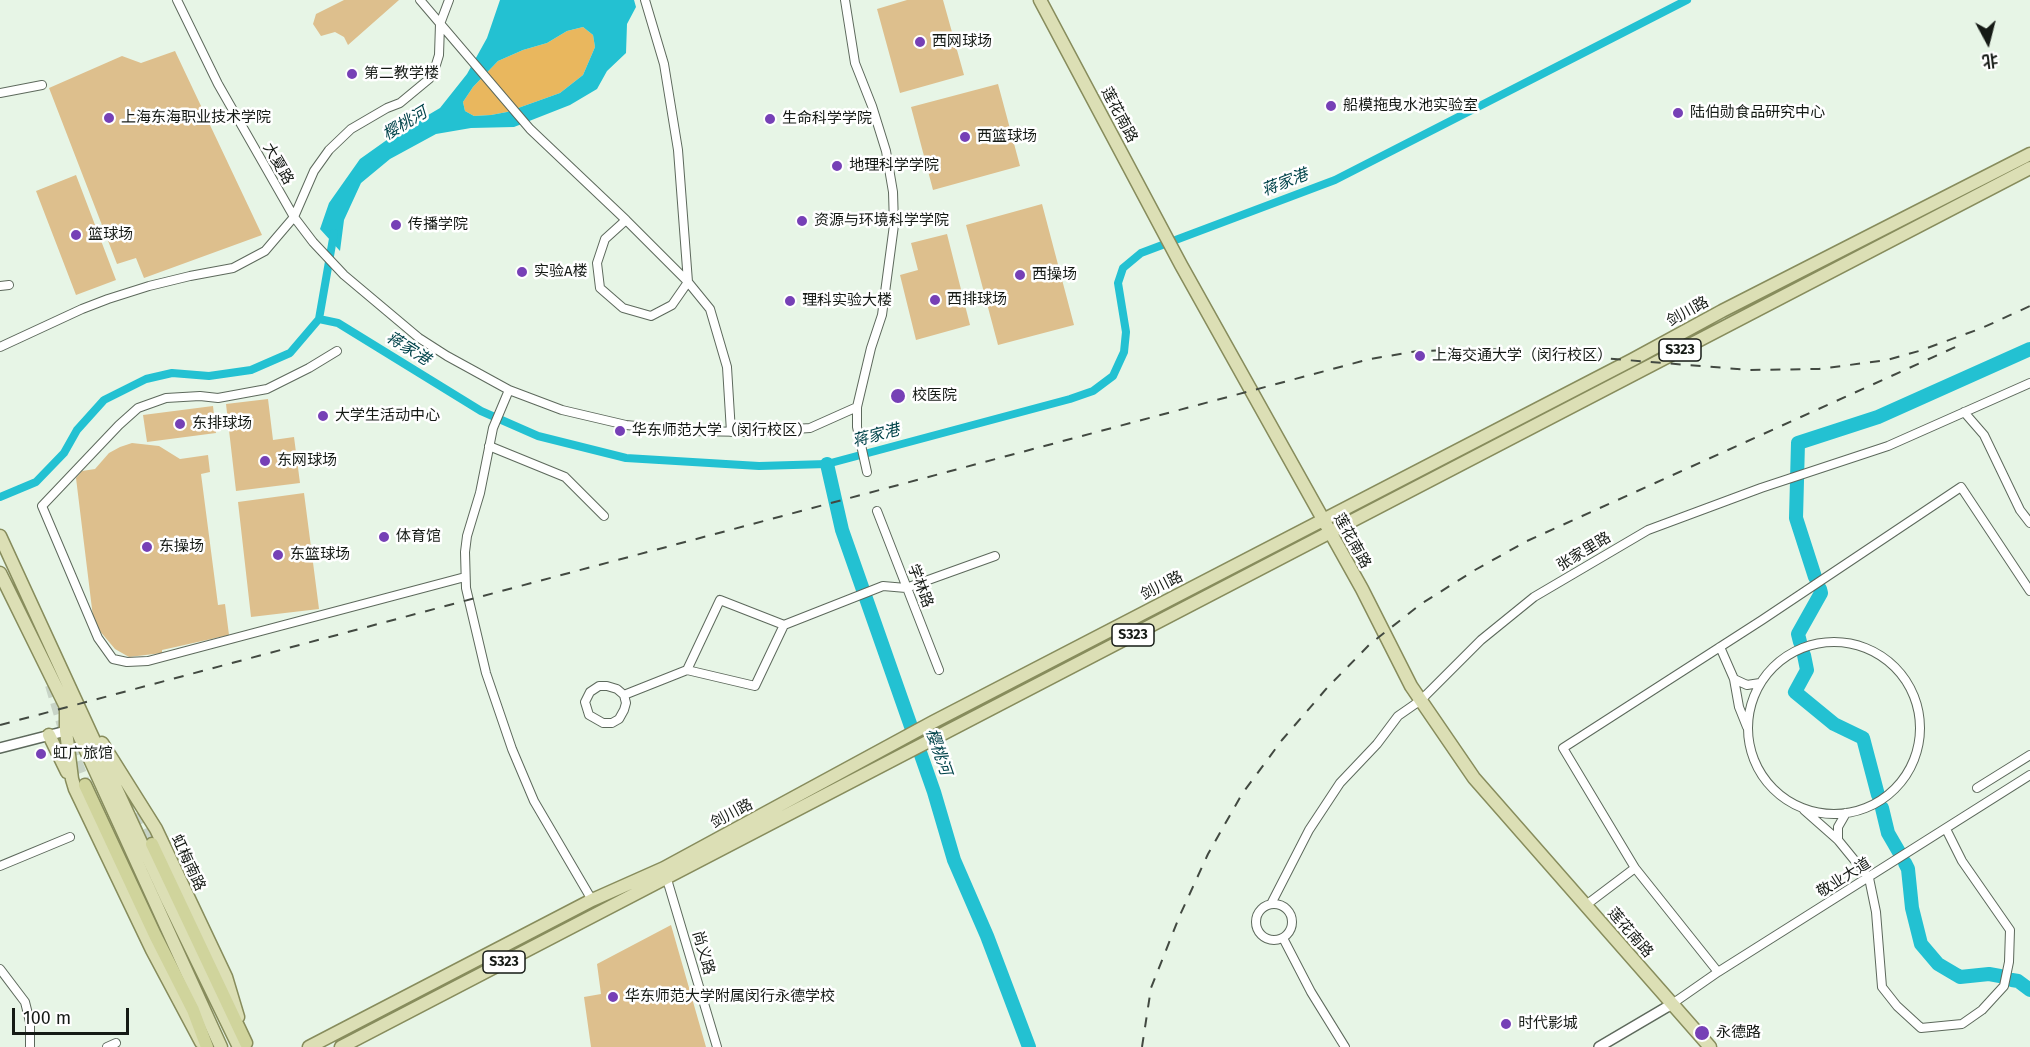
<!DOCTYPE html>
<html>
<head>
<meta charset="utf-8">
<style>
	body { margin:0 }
	#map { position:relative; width:2030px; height:1047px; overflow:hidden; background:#e7f5e6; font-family:"Fira Sans","Noto Sans SC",sans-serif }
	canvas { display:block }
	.north { position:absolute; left:1958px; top:12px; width:60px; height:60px; -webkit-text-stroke:4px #fff; paint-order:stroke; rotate:173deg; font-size:16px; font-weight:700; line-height:24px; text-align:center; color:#151a15 }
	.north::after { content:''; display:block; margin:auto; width:21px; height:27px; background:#151a15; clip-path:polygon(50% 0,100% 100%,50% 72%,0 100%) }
	.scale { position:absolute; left:12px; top:1008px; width:117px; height:27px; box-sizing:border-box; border:3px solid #151a15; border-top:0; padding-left:8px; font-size:18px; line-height:21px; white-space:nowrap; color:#151a15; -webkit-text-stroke:4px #fff; paint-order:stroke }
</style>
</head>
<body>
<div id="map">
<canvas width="2030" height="1047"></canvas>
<div class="north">北</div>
<div class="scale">100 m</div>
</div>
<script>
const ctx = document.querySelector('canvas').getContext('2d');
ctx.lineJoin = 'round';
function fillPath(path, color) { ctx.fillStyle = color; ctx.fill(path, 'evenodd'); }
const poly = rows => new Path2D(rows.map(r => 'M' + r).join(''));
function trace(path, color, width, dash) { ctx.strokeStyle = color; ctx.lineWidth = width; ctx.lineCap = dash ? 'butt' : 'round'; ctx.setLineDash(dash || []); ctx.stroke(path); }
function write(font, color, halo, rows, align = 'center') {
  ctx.font = font + ' "Fira Sans","Noto Sans SC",sans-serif'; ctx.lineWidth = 5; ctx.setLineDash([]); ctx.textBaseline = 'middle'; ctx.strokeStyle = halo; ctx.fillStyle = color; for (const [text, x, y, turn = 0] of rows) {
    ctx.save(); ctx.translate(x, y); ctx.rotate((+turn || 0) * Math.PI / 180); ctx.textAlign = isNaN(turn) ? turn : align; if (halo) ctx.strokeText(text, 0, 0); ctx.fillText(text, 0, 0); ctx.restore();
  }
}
const green = poly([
	[344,0,399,0,348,45,344,37,335,32,321,36,313,24,316,14],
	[907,0,943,0,964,75,900,93,877,9],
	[175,51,262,235,144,278,136,258,117,264,49,88,122,56,141,63],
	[998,84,1020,166,933,190,911,107],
	[76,175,116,280,76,295,36,191],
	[1042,204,1074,325,998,345,966,225],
	[947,234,970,325,916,340,900,275,918,270,911,243],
	[268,399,273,440,294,437,300,483,236,491,226,404],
	[213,406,216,433,147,442,143,415],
	[132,443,159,446,180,459,208,455,210,472,201,474,218,605,225,604,229,635,162,650,162,653,129,657,115,649,99,630,93,617,76,478,82,471,95,469,109,453,120,447],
	[304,493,319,609,251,617,238,502],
	[671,925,706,1047,591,1047,584,997,601,994,597,964]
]);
const forest = poly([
	[583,27,593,35,595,47,583,75,560,93,507,112,491,115,474,116,465,111,463,102,473,87,498,61,523,50,547,43,567,31]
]);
const water = poly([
	[500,0,634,0,636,7,627,24,626,53,607,71,597,89,570,105,514,127,471,128,436,134,390,159,361,183,344,220,340,251,320,229,329,203,360,159,391,137,440,108,467,74,487,38],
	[583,27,593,35,595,47,583,75,560,93,507,112,491,115,474,116,465,111,463,102,473,87,498,61,523,50,547,43,567,31]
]);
const canal = poly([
	[319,319,334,233],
	[0,497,36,482,64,453,77,430,104,400,146,379,172,373,209,376,251,370,290,353,319,319,338,323,481,411,538,436,626,458,759,466,827,464,1070,399,1093,391,1113,376,1124,352,1126,332,1118,283,1123,268,1141,253,1335,180,1687,0]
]);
const river = poly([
	[827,464,842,530,934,792,954,860,987,936,1029,1047],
	[1815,577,1796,518,1798,443,1878,417,2030,349],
	[1800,642,1798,634,1821,593,1820,589],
	[1804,655,1807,670,1795,692,1834,724,1863,738,1878,795],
	[1882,808,1888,833,1899,852],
	[1905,863,1908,869,1912,908,1921,944,1938,964,1960,977,1989,974,2000,976],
	[2012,980,2018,981,2030,990]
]);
const trunkTunnel = poly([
	[51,685,64,729],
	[70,745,85,785],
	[120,781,152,844]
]);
const minor = poly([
	[177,0,218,84,294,217,313,242,344,275,419,338,447,356,509,390,562,410,626,425,688,431,751,432,810,428,857,407],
	[420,0,530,129,626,220,605,239,597,263,600,288,623,308,651,316,672,305,688,282,678,150,664,64,645,0],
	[845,0,855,63,872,106,886,151,893,192,894,225,882,315,871,348,857,407,857,427,867,472],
	[0,93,42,85],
	[626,220,688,282,710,309,727,367,731,432],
	[0,286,9,285],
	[0,347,82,309,108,299,149,286,190,276,233,268,265,251,294,217,314,171,329,150,351,129,387,108,400,103,429,79,435,68,439,55,440,24,449,0],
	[337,351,309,368,267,389,218,398,200,396,166,398,138,408,119,425,42,506,98,638,113,659,127,662,148,661,465,577],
	[509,390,493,428,480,493,467,536,465,552,466,588,486,673,512,749,534,801,592,900],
	[1964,412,1984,435,2020,510,2030,523],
	[489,446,565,477,604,516],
	[877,511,939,670],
	'1748 728a86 86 0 1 1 172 0a86 86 0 1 1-172 0Z',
	[1720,647,1734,679,1739,707,1747,727],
	[687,670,720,600,784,625,883,586,906,588,995,556],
	[1734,679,1747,685,1760,683],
	[624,695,626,703,624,710,619,719,612,723,603,723,589,715,585,702,590,692,599,686,607,686,617,689,624,695,687,670,755,686,784,625],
	[1977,788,2030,755],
	[1804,810,1838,840,1869,878,1876,912,1882,987,1897,1006,1921,1028,1962,1024,1982,1010,2004,986,2009,962,2010,930,1962,861,1946,829],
	[1838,840,1838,827,1846,813],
	[0,866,70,837],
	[1635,868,1563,748,1762,620,1961,487,2030,591],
	[666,876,717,1047],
	[1271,904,1309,830,1340,783,1377,744,1398,716,1421,700,1481,640,1534,597,1648,530,1761,488,1888,446,2030,383],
	'1256 922a18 18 0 1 1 36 0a18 18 0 1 1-36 0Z',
	[1586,905,1635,868,1718,972],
	[1283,938,1311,992,1345,1047],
	[0,969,25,1002,30,1022,30,1047],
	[1672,1004,1718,972,2030,775],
	[107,1047,116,1043]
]);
const tertiary = poly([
	[0,748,66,731],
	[1599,1047,1672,1004]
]);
const primary = poly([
	[1040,0,1181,265,1362,589,1411,686,1474,778,1710,1047],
	[0,536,167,899,239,1047],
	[0,573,66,707,66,731,72,779,75,789,152,950,201,1042],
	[68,711,221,1047],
	[49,735,67,772],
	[102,743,156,829,226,977,238,1017],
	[309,1047,592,900,664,868,933,722,1632,360,1722,311,2030,154],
	[341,1047,2030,168]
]);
const trunk = poly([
	[85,785,155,935,193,1010,207,1047],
	[152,844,246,1043]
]);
const rail = poly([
	[0,725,1370,359,1418,351,1490,349,1750,370,1819,369,1887,360,1919,351,1982,328,2030,306],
	[1142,1047,1151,988,1180,915,1208,854,1242,794,1282,740,1327,688,1370,644,1421,604,1475,570,1527,541,1962,344]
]);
const markers = [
	[920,42,6,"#7640b6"],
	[352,74,6,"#7640b6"],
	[1331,106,6,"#7640b6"],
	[1678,113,6,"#7640b6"],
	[109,118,6,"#7640b6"],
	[770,119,6,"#7640b6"],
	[965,137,6,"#7640b6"],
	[837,166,6,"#7640b6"],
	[802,221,6,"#7640b6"],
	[396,225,6,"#7640b6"],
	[76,235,6,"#7640b6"],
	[522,272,6,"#7640b6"],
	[1020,275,6,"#7640b6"],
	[935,300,6,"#7640b6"],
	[790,301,6,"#7640b6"],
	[1420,356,6,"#7640b6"],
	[898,396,8,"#7640b6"],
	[323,416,6,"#7640b6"],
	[180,424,6,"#7640b6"],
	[620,431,6,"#7640b6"],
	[265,461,6,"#7640b6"],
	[384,537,6,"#7640b6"],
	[147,547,6,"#7640b6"],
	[278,555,6,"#7640b6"],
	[41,754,6,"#7640b6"],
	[613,997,6,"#7640b6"],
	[1506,1024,6,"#7640b6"],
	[1702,1033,8,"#7640b6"]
];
const shields = [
	[1680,350,42],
	[1133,635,42],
	[504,962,42]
];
const shieldNames = [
	["S323",1680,350],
	["S323",1133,635],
	["S323",504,962]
];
const poiNames = [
	["西网球场",932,42],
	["第二教学楼",364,74],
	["船模拖曳水池实验室",1343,106],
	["陆伯勋食品研究中心",1690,113],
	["上海东海职业技术学院",121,118],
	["生命科学学院",782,119],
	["西篮球场",977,137],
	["地理科学学院",849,166],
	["资源与环境科学学院",814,221],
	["传播学院",408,225],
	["篮球场",88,235],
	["实验A楼",534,272],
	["西操场",1032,275],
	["西排球场",947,300],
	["理科实验大楼",802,301],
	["上海交通大学（闵行校区）",1432,356],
	["校医院",912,396],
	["大学生活动中心",335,416],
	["东排球场",192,424],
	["华东师范大学（闵行校区）",632,431],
	["东网球场",277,461],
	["体育馆",396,537],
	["东操场",159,547],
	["东篮球场",290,555],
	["虹广旅馆",53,754],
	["华东师范大学附属闵行永德学校",625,997],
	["时代影城",1518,1024],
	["永德路",1716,1033]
];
const streetNames = [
	["莲花南路",1119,115,62],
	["大夏路",278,164,60],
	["剑川路",1688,312,-29],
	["莲花南路",1352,541,61],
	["张家里路",1584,552,-31],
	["学林路",920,586,69],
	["剑川路",1162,586,-27],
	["剑川路",732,814,-28],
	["虹梅南路",188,863,65],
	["敬业大道",1844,878,-32],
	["莲花南路",1630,933,49],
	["尚义路",703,953,74]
];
const waterNames = [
	["樱桃河",405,124,-31],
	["蒋家港",1285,183,-21],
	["蒋家港",408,349,32],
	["蒋家港",876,436,-15],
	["樱桃河",938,752,71]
];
fillPath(green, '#ddbf8d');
fillPath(forest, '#e9b75e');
fillPath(water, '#23c1d2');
trace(canal, '#23c1d2', 8);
trace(river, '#23c1d2', 14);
trace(trunkTunnel, '#c8d4c7', 12, [12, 6]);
trace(minor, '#5d695c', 10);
trace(tertiary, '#5d695c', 12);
trace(primary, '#878c5c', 15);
trace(trunk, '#878c5c', 15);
trace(minor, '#fff', 8);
trace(tertiary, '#fff', 9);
trace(primary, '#dcdfb5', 12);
trace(trunk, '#d0d49c', 12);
trace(rail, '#424941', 2, [10, 10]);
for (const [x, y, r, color] of markers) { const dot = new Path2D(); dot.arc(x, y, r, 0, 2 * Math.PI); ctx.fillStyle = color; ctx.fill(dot); trace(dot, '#fff', 2); }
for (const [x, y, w] of shields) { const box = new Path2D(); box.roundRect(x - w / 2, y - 11, w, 22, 4.5); ctx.fillStyle = '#fff'; ctx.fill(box); trace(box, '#151a15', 1.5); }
write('bold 14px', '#151a15', null, shieldNames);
write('15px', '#151a15', '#fff', poiNames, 'left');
write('15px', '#151a15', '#fff', streetNames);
write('italic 16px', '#00434a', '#fff', waterNames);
</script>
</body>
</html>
